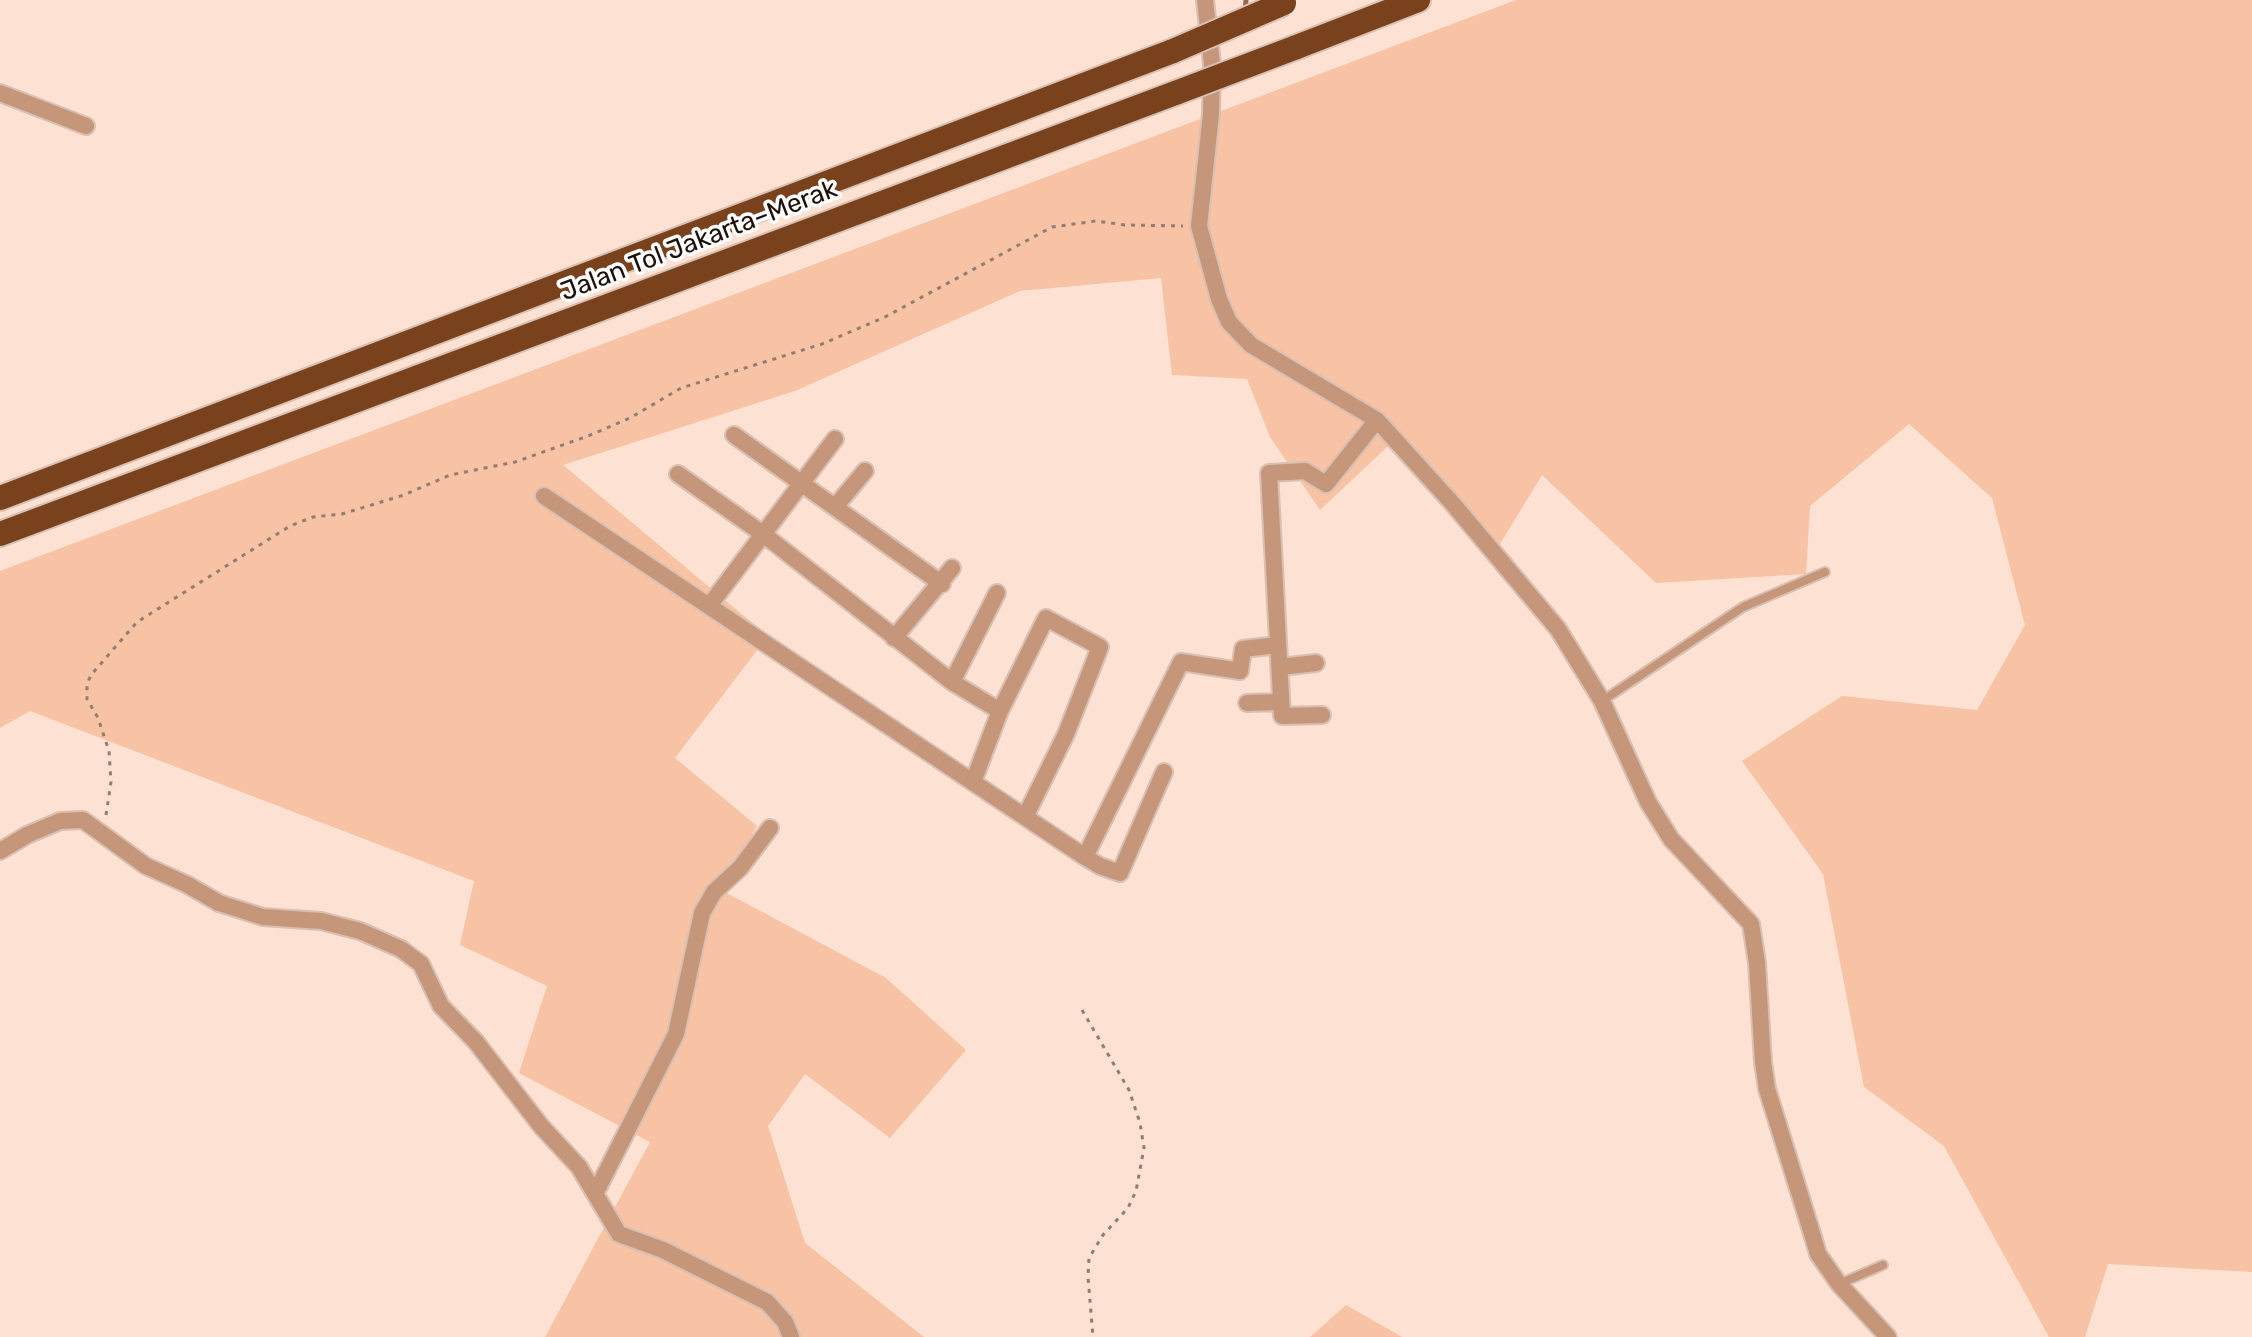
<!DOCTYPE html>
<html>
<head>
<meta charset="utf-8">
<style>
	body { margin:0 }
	canvas { display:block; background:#fde1d2 }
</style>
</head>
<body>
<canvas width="2252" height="1337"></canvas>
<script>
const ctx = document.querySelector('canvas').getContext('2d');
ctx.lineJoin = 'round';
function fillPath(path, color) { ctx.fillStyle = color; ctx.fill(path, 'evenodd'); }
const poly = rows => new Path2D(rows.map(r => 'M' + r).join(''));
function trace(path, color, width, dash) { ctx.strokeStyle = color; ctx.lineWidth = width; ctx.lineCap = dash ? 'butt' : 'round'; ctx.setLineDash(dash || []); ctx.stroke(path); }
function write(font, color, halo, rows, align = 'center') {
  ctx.font = font + ' Rubik,sans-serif'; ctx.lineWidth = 7; ctx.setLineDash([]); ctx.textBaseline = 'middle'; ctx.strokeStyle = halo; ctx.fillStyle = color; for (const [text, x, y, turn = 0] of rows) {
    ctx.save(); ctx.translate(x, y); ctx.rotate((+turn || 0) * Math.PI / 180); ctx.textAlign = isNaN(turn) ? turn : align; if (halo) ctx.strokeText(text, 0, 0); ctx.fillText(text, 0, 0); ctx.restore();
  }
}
const green = poly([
	[1516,0,2252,0,2252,1272,2108,1264,2085,1337,2049,1337,1944,1146,1864,1087,1823,874,1742,761,1842,696,1977,710,2025,625,1992,498,1909,424,1810,506,1806,574,1656,583,1542,475,1497,549,1401,434,1320,510,1270,437,1247,379,1172,375,1161,278,1020,291,795,391,563,465,768,636,675,758,757,826,721,890,886,978,966,1050,890,1138,805,1074,768,1126,805,1243,924,1337,545,1337,650,1142,519,1073,547,986,460,945,474,881,30,711,0,728,0,571],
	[1346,1305,1402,1337,1310,1337]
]);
const stream = poly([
	[1245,12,1246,0]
]);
const path = poly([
	[106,815,111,782,109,751,98,718,87,699,87,684,91,675,137,622,290,526,313,517,342,514,404,495,450,475,515,462,588,436,630,418,681,388,822,344,885,317,1052,227,1096,221,1125,225,1183,226],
	[1082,1010,1129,1090,1140,1123,1144,1148,1136,1191,1128,1208,1103,1235,1089,1258,1088,1277,1093,1337]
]);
const service = poly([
	[1602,701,1743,607,1825,572],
	[1839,1284,1883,1265]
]);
const minor = poly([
	[1205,0,1212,64,1211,114,1199,226,1219,299,1229,322,1251,345,1377,420,1453,504,1558,629,1602,701,1648,802,1671,839,1751,924,1757,963,1763,1062,1767,1089,1814,1240,1818,1254,1839,1284,1888,1337],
	[0,93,86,126],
	[734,435,942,584],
	[678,474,763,534,952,682,1000,711],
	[544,496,1085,857],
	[835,507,865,471],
	[709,606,835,439],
	[894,638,952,568],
	[1280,667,1316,663],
	[952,682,997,593],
	[1247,703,1281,702],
	[1322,715,1282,716,1269,473,1305,471,1326,484,1377,420],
	[1164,772,1120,873,1100,866,1085,857,1181,662,1240,671,1243,649,1278,645],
	[973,782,1000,711,1046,618,1100,647,1066,734,1025,817],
	[0,851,27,835,60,821,83,820,146,866,186,884,219,903,263,917,321,921,360,931,401,949,421,964,441,1006,476,1042,541,1126,579,1167,619,1234,663,1250,767,1302,785,1322,791,1337],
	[595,1194,676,1034,702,913,714,892,740,868,770,828]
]);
const motorway = poly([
	[1294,48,1418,0],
	[0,498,1173,51],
	[0,534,1178,92]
]);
const motorwayBridge = poly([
	[1173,51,1284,3],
	[1178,92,1294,48]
]);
const streetNames = [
	["Jalan Tol Jakarta–Merak",699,241,-21]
];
fillPath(green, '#f7c3a4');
trace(stream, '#97674a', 5);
trace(service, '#d9c0b2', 12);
trace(minor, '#d9c0b2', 20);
trace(motorway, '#d9c0b2', 28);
trace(path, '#917d72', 3, [4, 6]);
trace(service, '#c5967a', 8);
trace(minor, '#c5967a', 16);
trace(motorway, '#7a421c', 24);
trace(motorwayBridge, '#d9c0b2', 28, []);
trace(motorwayBridge, '#7a421c', 24);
write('26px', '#1d110a', '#fff', streetNames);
</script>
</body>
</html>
